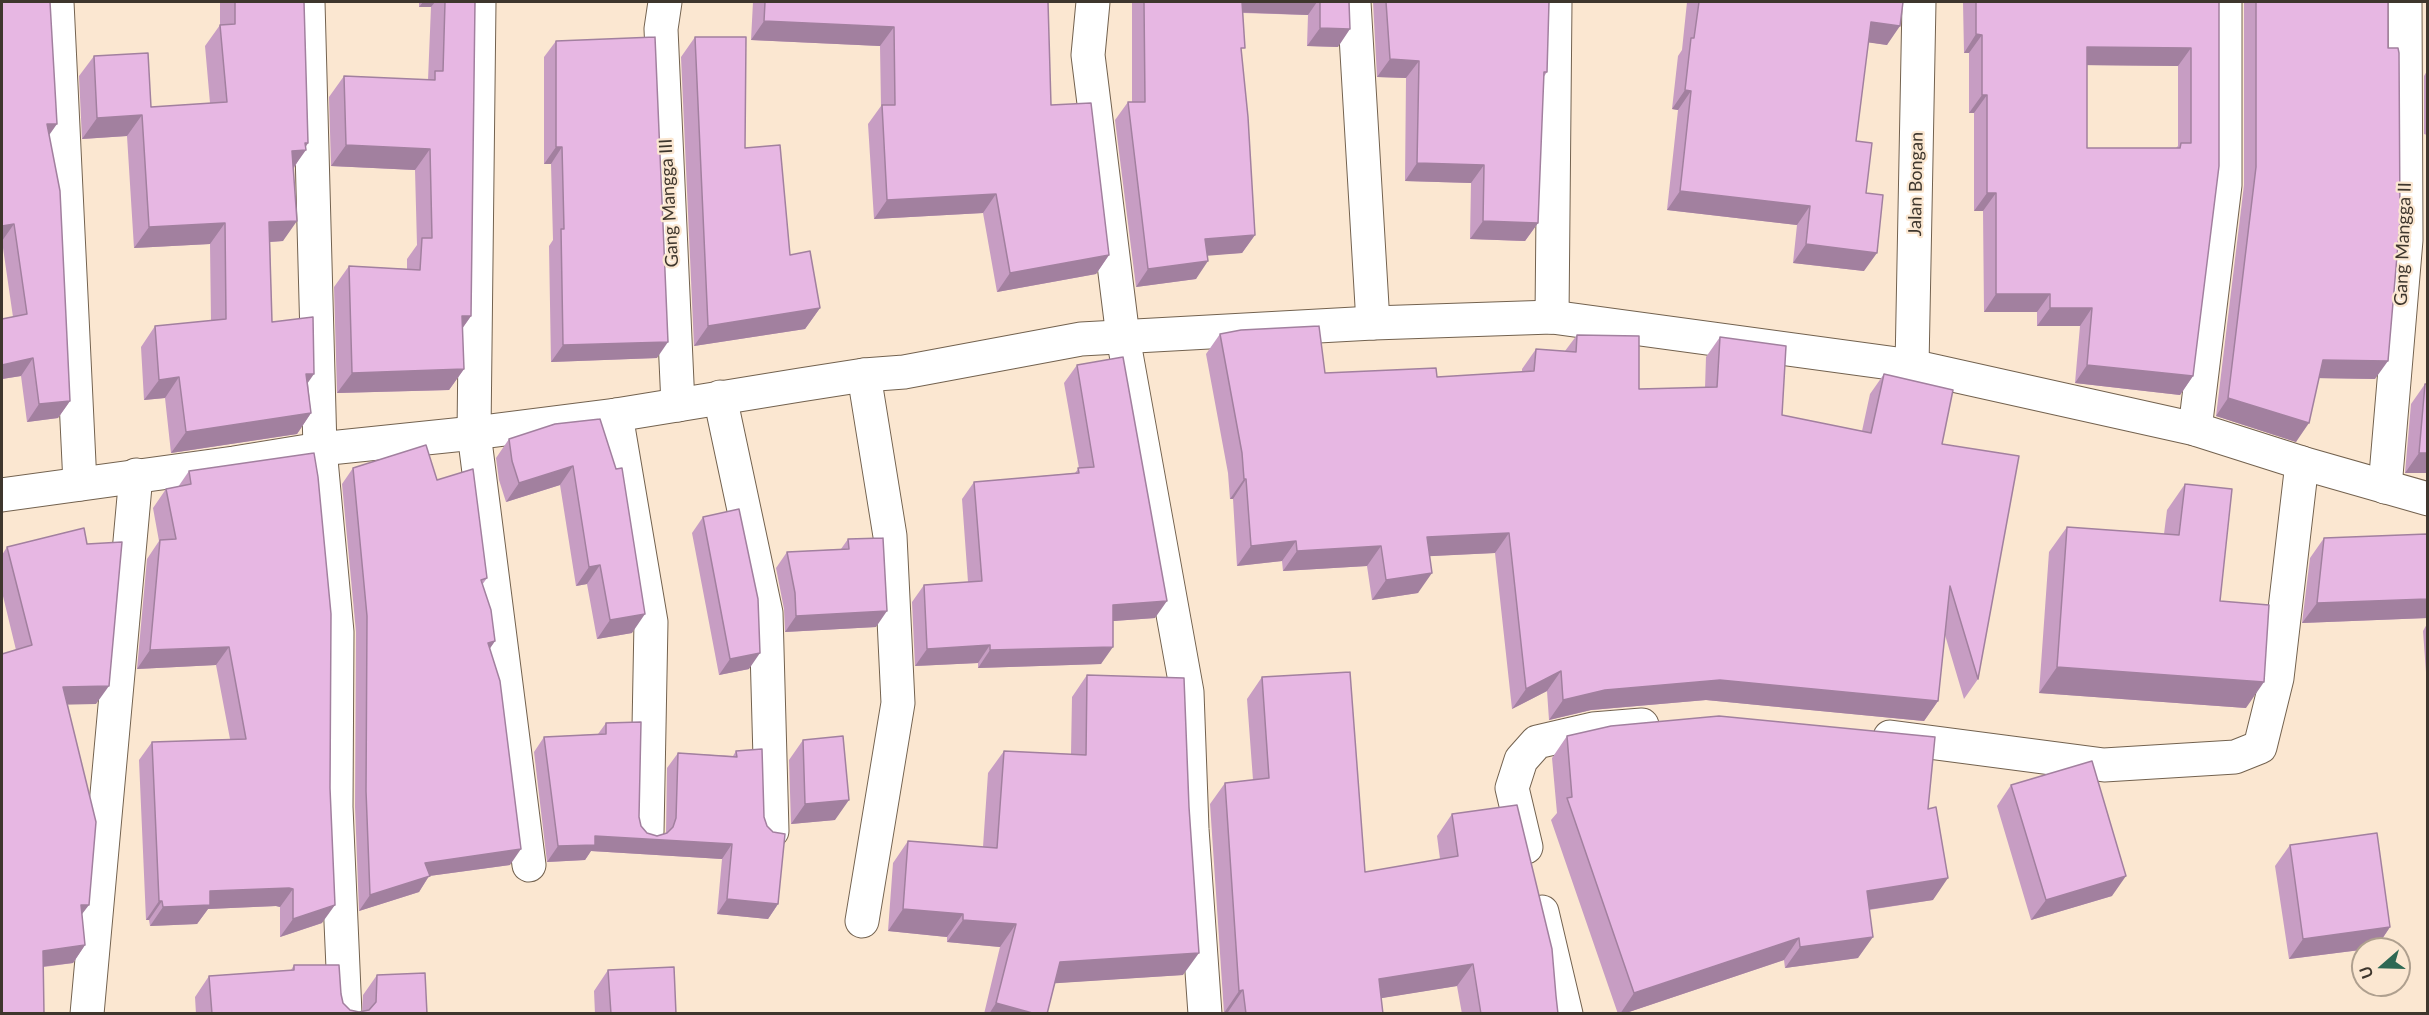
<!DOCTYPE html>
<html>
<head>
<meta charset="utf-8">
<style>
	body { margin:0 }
	#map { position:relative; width:2429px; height:1015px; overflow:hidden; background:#fbe7d1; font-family:Lato,sans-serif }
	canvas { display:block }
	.frame { position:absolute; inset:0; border:3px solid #3e362d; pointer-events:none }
	.north { position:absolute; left:2351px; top:937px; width:60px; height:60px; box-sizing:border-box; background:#fbe7d1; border:2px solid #afa08f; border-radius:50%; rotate:250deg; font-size:16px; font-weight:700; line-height:24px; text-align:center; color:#3e362d }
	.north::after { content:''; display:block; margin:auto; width:21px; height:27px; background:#2e6954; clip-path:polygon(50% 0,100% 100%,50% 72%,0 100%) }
</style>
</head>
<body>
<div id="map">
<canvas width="2429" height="1015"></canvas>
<div class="frame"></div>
<div class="north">U</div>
</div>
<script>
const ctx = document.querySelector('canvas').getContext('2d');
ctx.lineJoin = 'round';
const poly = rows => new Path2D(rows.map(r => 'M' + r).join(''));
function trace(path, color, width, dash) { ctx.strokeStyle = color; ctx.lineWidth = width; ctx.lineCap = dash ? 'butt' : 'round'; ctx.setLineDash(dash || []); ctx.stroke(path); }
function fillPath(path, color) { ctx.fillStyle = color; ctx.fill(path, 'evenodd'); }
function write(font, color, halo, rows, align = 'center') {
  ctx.font = font + ' Lato,sans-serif'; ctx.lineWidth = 4.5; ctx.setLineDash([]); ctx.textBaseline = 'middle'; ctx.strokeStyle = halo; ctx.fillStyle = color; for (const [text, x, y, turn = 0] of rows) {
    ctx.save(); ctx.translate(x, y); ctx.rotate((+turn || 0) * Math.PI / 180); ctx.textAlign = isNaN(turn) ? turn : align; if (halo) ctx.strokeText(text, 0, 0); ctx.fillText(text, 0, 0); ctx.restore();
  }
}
const minor = poly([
	[57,2,80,484],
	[308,2,320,449,337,632,336,807,345,1014],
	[479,2,474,433,529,865],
	[665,2,661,29,678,405],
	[1093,2,1088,55,1123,337,1187,692,1192,829,1205,1014],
	[1354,2,1373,323],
	[1552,317,1555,2],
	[1912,366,1919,2],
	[720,397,766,613,772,831],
	[616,415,651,622,647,832],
	[2195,429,2225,185,2225,2],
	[2385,487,2406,240,2405,2],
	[1890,737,2104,765,2235,757,2260,747,2277,678,2302,463],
	[1526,847,1512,788,1521,760,1537,742,1593,729,1642,725],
	[1542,912,1566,1014],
	[862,921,898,703,890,536,864,375],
	[87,1014,136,475]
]);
const tertiary = poly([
	[2,495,234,463,320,449,474,433,616,415,800,385,864,375,904,372,1081,339,1373,323,1552,317,1912,366,2195,429,2302,463,2428,499]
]);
const wall = poly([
	[2,2,49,135,70,401,58,418,27,422,21,376,2,379,2,319,13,317,2,241],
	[220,2,304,2,308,143,294,168,283,241,270,242,272,322,308,383,311,413,297,434,171,453,165,398,144,400,141,347,155,326,211,321,210,244,134,248,127,136,82,139,79,76,94,56,151,107,210,103,205,46,220,25],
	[403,2,475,2,471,316,462,329,464,369,449,390,337,393,334,287,349,266,407,269,407,259,417,245,415,170,331,166,329,97,344,76,428,80,431,7,419,7,419,2],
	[753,2,1028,2,1051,105,1109,255,1096,274,997,292,983,213,874,219,868,124,881,106,880,46,751,40],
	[1132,2,1349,2,1338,47,1307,46,1308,15,1243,13,1241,53,1255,235,1242,253,1207,255,1196,279,1136,287,1115,120,1128,102,1132,102],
	[1373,2,1549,2,1547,72,1543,78,1538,223,1525,241,1470,239,1471,183,1405,181,1406,78,1377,77],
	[1687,2,1903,2,1887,45,1868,42,1856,141,1866,193,1864,271,1793,263,1797,225,1667,210,1678,110,1672,109,1678,56,1682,50],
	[1963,2,2219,2,2193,376,2180,395,2075,383,2080,326,2037,326,2037,312,1984,312,1983,211,1974,211,1974,113,1969,113,1969,53,1964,53],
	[2087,65,2178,66,2178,146,2176,148,2087,148],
	[2244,2,2388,2,2375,379,2319,378,2296,442,2216,416,2244,185],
	[695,37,745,148,790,255,820,308,805,329,694,346,681,57],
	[556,41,657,358,551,362,549,246,553,240,551,164,544,164,544,57],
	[2427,71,2427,135,2424,134,2424,76],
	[1220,334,1325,373,1437,377,1522,372,1522,369,1536,349,1565,351,1577,335,1639,389,1705,388,1706,357,1720,337,1782,415,1862,431,1870,394,1884,374,1942,444,1978,679,1964,699,1945,635,1938,701,1924,721,1706,700,1591,710,1549,720,1547,691,1512,709,1495,553,1430,556,1418,593,1372,600,1367,566,1283,571,1282,561,1237,566,1233,499,1230,499,1228,473,1206,354],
	[1077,365,1155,618,1113,621,1101,664,978,668,978,663,915,666,912,602,924,585,968,582,962,499,974,482,1075,473,1079,468,1064,383],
	[2425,384,2427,384,2427,473,2405,473,2411,404],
	[600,419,632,633,597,639,587,584,576,586,560,485,506,502,499,480,496,458,509,439],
	[353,468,437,480,487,578,482,585,495,641,490,648,510,865,429,876,419,892,359,911,355,807,356,632,342,484],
	[189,471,322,923,280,937,280,907,276,906,208,909,197,924,150,926,149,920,146,920,139,760,152,742,230,739,216,665,137,669,147,559,159,541,153,508,166,489,178,487],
	[2185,484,2220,601,2246,708,2039,693,2049,552,2067,527,2164,534,2167,510],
	[703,517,749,669,719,675,692,533],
	[2324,538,2427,618,2302,623,2310,558],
	[848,539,876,627,785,632,784,609,776,568,787,552,841,549],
	[7,547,96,704,68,704,82,915,85,945,73,963,44,967,16,650,2,592,2,555],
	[2427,624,2427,686,2423,631],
	[1087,675,1183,975,1055,983,1047,1014,984,1014,1000,947,947,942,947,937,888,931,893,863,908,841,983,847,988,773,1004,751,1071,754,1072,697],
	[1262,677,1365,872,1440,859,1437,836,1452,814,1556,996,1558,1014,1462,1014,1457,986,1381,998,1383,1014,1224,1013,1210,804,1225,783,1253,780,1247,699],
	[606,723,641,826,647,833,657,836,666,833,667,768,678,753,733,756,736,751,764,817,778,904,768,919,717,914,722,859,591,851,585,860,547,862,534,752,544,737,598,734],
	[1567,736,1928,809,1933,900,1869,910,1858,958,1785,968,1784,960,1623,1014,1618,1014,1551,820,1557,813,1552,758],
	[803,740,835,820,791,824,789,760],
	[2011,785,2112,896,2031,920,1997,806],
	[2290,845,2390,927,2376,948,2289,959,2275,866],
	[294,965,341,994,343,1003,350,1010,359,1012,362,1012,363,995,377,975,427,1014,196,1014,195,997,209,976,291,970],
	[608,970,676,1014,595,1014,594,991]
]);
const shadedWall = poly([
	[423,2,435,2,431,7,419,7],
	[1237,2,1317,2,1308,15,1229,12],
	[764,21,894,27,880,46,751,40],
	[1871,22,1900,26,1887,45,1858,41],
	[1320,28,1350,29,1338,47,1307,46],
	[1976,34,1982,35,1969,53,1964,53],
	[2087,47,2191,48,2178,66,2074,65],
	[1390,59,1419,61,1406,78,1377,77],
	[1685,90,1691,91,1678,110,1672,109],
	[1982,95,1987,95,1974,113,1969,113],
	[142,115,127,136,82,139,97,118],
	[47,124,57,124,45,141],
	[305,143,308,143,303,150,306,150,291,171,292,151],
	[346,145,430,149,415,170,331,166],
	[556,147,562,147,551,164,544,164],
	[1417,163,1484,165,1471,183,1405,181],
	[1680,191,1810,206,1797,225,1667,210],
	[1987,193,1996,193,1983,211,1974,211],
	[996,194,983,213,874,219,887,200],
	[297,221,283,241,255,243,269,222],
	[1483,221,1538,223,1525,241,1470,239],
	[225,223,210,244,134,248,149,227],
	[14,224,2,241,2,226],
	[1255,235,1242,253,1192,257,1205,239],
	[1806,244,1877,253,1864,271,1793,263],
	[1109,255,1096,274,997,292,1010,273],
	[1208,261,1196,279,1136,287,1148,269],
	[1996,294,2050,294,2037,312,1984,312],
	[820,308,805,329,694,346,708,326],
	[2050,308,2092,308,2080,326,2037,326],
	[462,316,471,316,456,337],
	[668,342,657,358,551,362,563,345],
	[33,358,21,376,2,379,2,365],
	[2323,360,2388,361,2375,379,2311,378],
	[2087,365,2193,376,2180,395,2075,383],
	[464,369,449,390,337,393,352,373],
	[306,374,314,374,300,394],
	[179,377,165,398,144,400,159,380],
	[2228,398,2309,423,2296,442,2216,416],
	[70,401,58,418,27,422,39,404],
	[311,413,297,434,171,453,186,432],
	[2419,453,2427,453,2427,473,2405,473],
	[573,466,560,485,506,502,519,483],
	[1244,479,1246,479,1233,499,1230,499],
	[1509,533,1495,553,1413,557,1427,537],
	[1296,541,1282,561,1237,566,1251,546],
	[1381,546,1367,566,1283,571,1297,551],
	[600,565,587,584,576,586,589,567],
	[1432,573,1418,593,1372,600,1386,580],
	[2427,599,2427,618,2302,623,2317,603],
	[1167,601,1155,618,1100,622,1113,605],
	[887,611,876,627,785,632,796,616],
	[645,614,632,633,597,639,610,620],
	[495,641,484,657,488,643],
	[990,645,978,663,915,666,927,649],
	[229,647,216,665,137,669,150,650],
	[1113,647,1101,664,978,668,990,650],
	[760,653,749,669,719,675,730,659],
	[2057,667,2264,682,2246,708,2039,693],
	[1561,671,1547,691,1512,709,1526,689],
	[1720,680,1938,701,1924,721,1706,700,1591,710,1549,720,1563,700,1605,690],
	[109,686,96,704,51,705,63,687],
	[849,800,835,820,791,824,805,804],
	[595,836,732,844,722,859,591,851,585,860,547,862,558,846],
	[521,849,510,865,429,876,419,892,359,911,370,895,425,863],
	[2126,876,2112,896,2031,920,2046,900],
	[1948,878,1933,900,1852,912,1867,891],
	[289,888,293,889,280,907,276,906,208,909,197,924,150,926,163,907,210,891],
	[727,899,778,904,768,919,717,914],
	[159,901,162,901,149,920,146,920],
	[81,905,89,905,76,922],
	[335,905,322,923,280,937,293,919],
	[903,909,963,914,947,937,888,931],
	[963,920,1016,924,1000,947,947,942],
	[2390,927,2376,948,2289,959,2303,939],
	[1873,937,1858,958,1785,968,1800,947],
	[1799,938,1784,960,1623,1014,1620,1014,1634,993],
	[85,945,73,963,31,968,43,951],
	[1199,953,1183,975,1044,984,1060,962],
	[1473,964,1457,986,1364,1001,1379,979],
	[1243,990,1228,1012,1224,1013,1239,991],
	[996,1003,1036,1014,989,1014]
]);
const building = poly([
	[2,2,50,2,57,124,47,124,60,191,70,401,39,404,33,358,2,365,2,319,27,314,14,224,2,226,2,2],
	[235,2,304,2,308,143,305,143,306,150,292,151,297,221,269,222,272,322,313,317,314,374,306,374,311,413,186,432,179,377,159,380,155,326,226,319,225,223,149,227,142,115,97,118,94,56,148,53,151,107,227,102,220,25,235,24,235,2],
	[445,2,475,2,471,316,462,316,464,369,352,373,349,266,420,270,422,238,432,238,430,149,346,145,344,76,435,80,435,71,443,71,445,2],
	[765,2,1048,2,1051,105,1091,103,1109,255,1010,273,996,194,887,200,882,105,895,105,894,27,764,21,765,2],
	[1144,2,1242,2,1245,48,1241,48,1248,117,1255,235,1205,239,1208,261,1148,269,1128,102,1145,102,1144,2],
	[1320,2,1349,2,1350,29,1320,28,1320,2],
	[1386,2,1549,2,1547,72,1544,72,1538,223,1483,221,1484,165,1417,163,1419,61,1390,59,1386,2],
	[1699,2,1903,2,1900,26,1871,22,1856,141,1872,143,1866,193,1883,195,1877,253,1806,244,1810,206,1680,191,1691,91,1685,90,1691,38,1694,38,1699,2],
	[1976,2,2219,2,2219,166,2193,376,2087,365,2092,308,2050,308,2050,294,1996,294,1996,193,1987,193,1987,95,1982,95,1982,35,1976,34,1976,2],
	[2087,47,2191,48,2191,143,2181,143,2180,148,2087,148,2087,47],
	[2256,2,2388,2,2388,48,2398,48,2399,53,2400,221,2388,361,2323,360,2309,423,2228,398,2256,167,2256,2],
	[655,37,668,342,563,345,561,229,564,229,562,147,556,147,556,41,655,37],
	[695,37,746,37,745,148,780,145,790,255,810,251,820,308,708,326,695,37],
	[1319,326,1325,373,1436,368,1437,377,1534,371,1536,349,1576,352,1577,335,1639,336,1639,389,1717,387,1720,337,1786,346,1782,415,1871,433,1884,374,1953,390,1942,444,2019,456,1978,679,1950,586,1938,701,1720,680,1605,690,1563,700,1561,671,1526,689,1509,533,1427,537,1432,573,1386,580,1381,546,1297,551,1296,541,1251,546,1246,479,1244,479,1242,453,1220,334,1241,330,1319,326],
	[1123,357,1167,601,1113,605,1113,647,990,650,990,645,927,649,924,585,982,581,974,482,1079,473,1078,468,1094,467,1077,365,1123,357],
	[2425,384,2427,384,2427,453,2419,453,2425,384],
	[600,419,616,469,622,468,645,614,610,620,600,565,589,567,573,466,519,483,512,461,509,439,555,424,600,419],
	[426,445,437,480,473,469,487,578,481,580,491,610,495,641,488,643,500,681,521,849,425,863,430,876,370,895,366,791,367,616,353,468,426,445],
	[314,453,318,477,331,614,330,788,335,905,293,919,293,889,289,888,210,891,210,905,163,907,162,901,159,901,152,742,246,739,229,647,150,650,160,540,176,539,166,489,191,484,189,471,314,453],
	[2185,484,2232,489,2220,601,2269,605,2264,682,2057,667,2067,527,2179,535,2185,484],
	[739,509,758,599,760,653,730,659,703,517,739,509],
	[84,528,87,544,122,542,109,686,63,687,96,822,89,905,81,905,85,945,43,951,44,1014,2,1014,2,654,32,645,7,547,84,528],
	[2427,534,2427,599,2317,603,2324,538,2427,534],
	[883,538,887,611,796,616,795,593,787,552,849,549,848,539,883,538],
	[1350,672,1365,872,1458,856,1452,814,1517,805,1552,949,1556,996,1558,1014,1481,1014,1473,964,1379,979,1383,1014,1246,1014,1243,990,1239,991,1225,783,1269,778,1262,677,1350,672],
	[1087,675,1184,678,1189,807,1199,953,1060,962,1047,1014,1036,1014,996,1003,1016,924,963,920,963,914,903,909,908,841,997,848,1004,751,1086,755,1087,675],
	[1719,716,1935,737,1928,809,1936,807,1948,878,1867,891,1873,937,1800,947,1799,938,1634,993,1567,798,1572,797,1567,736,1611,726,1719,716],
	[641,722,639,817,641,826,647,833,657,836,667,833,673,827,676,818,678,753,737,757,736,751,762,749,764,817,767,826,773,832,785,834,778,904,727,899,732,844,595,836,595,845,558,846,544,737,606,734,606,723,641,722],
	[843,736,849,800,805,804,803,740,843,736],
	[2092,761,2126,876,2046,900,2011,785,2092,761],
	[2377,833,2390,927,2303,939,2290,845,2377,833],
	[294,965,339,965,341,994,343,1003,350,1010,359,1012,369,1010,376,1002,377,975,425,973,427,1014,212,1014,209,976,294,970,294,965],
	[674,967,676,1014,611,1014,608,970,674,967]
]);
const streetNames = [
	["Jalan Bongan",1916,184,-89],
	["Gang Mangga III",669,203,-93],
	["Gang Mangga II",2403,244,-88]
];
trace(minor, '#73624f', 35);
trace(tertiary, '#73624f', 35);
trace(minor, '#fff', 33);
trace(tertiary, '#fff', 33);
fillPath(wall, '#c79dc3');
fillPath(shadedWall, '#a2809f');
fillPath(building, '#e7b7e3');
trace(building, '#a2809f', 1.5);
write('18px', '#3e362d', '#fbe7d1', streetNames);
</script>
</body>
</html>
